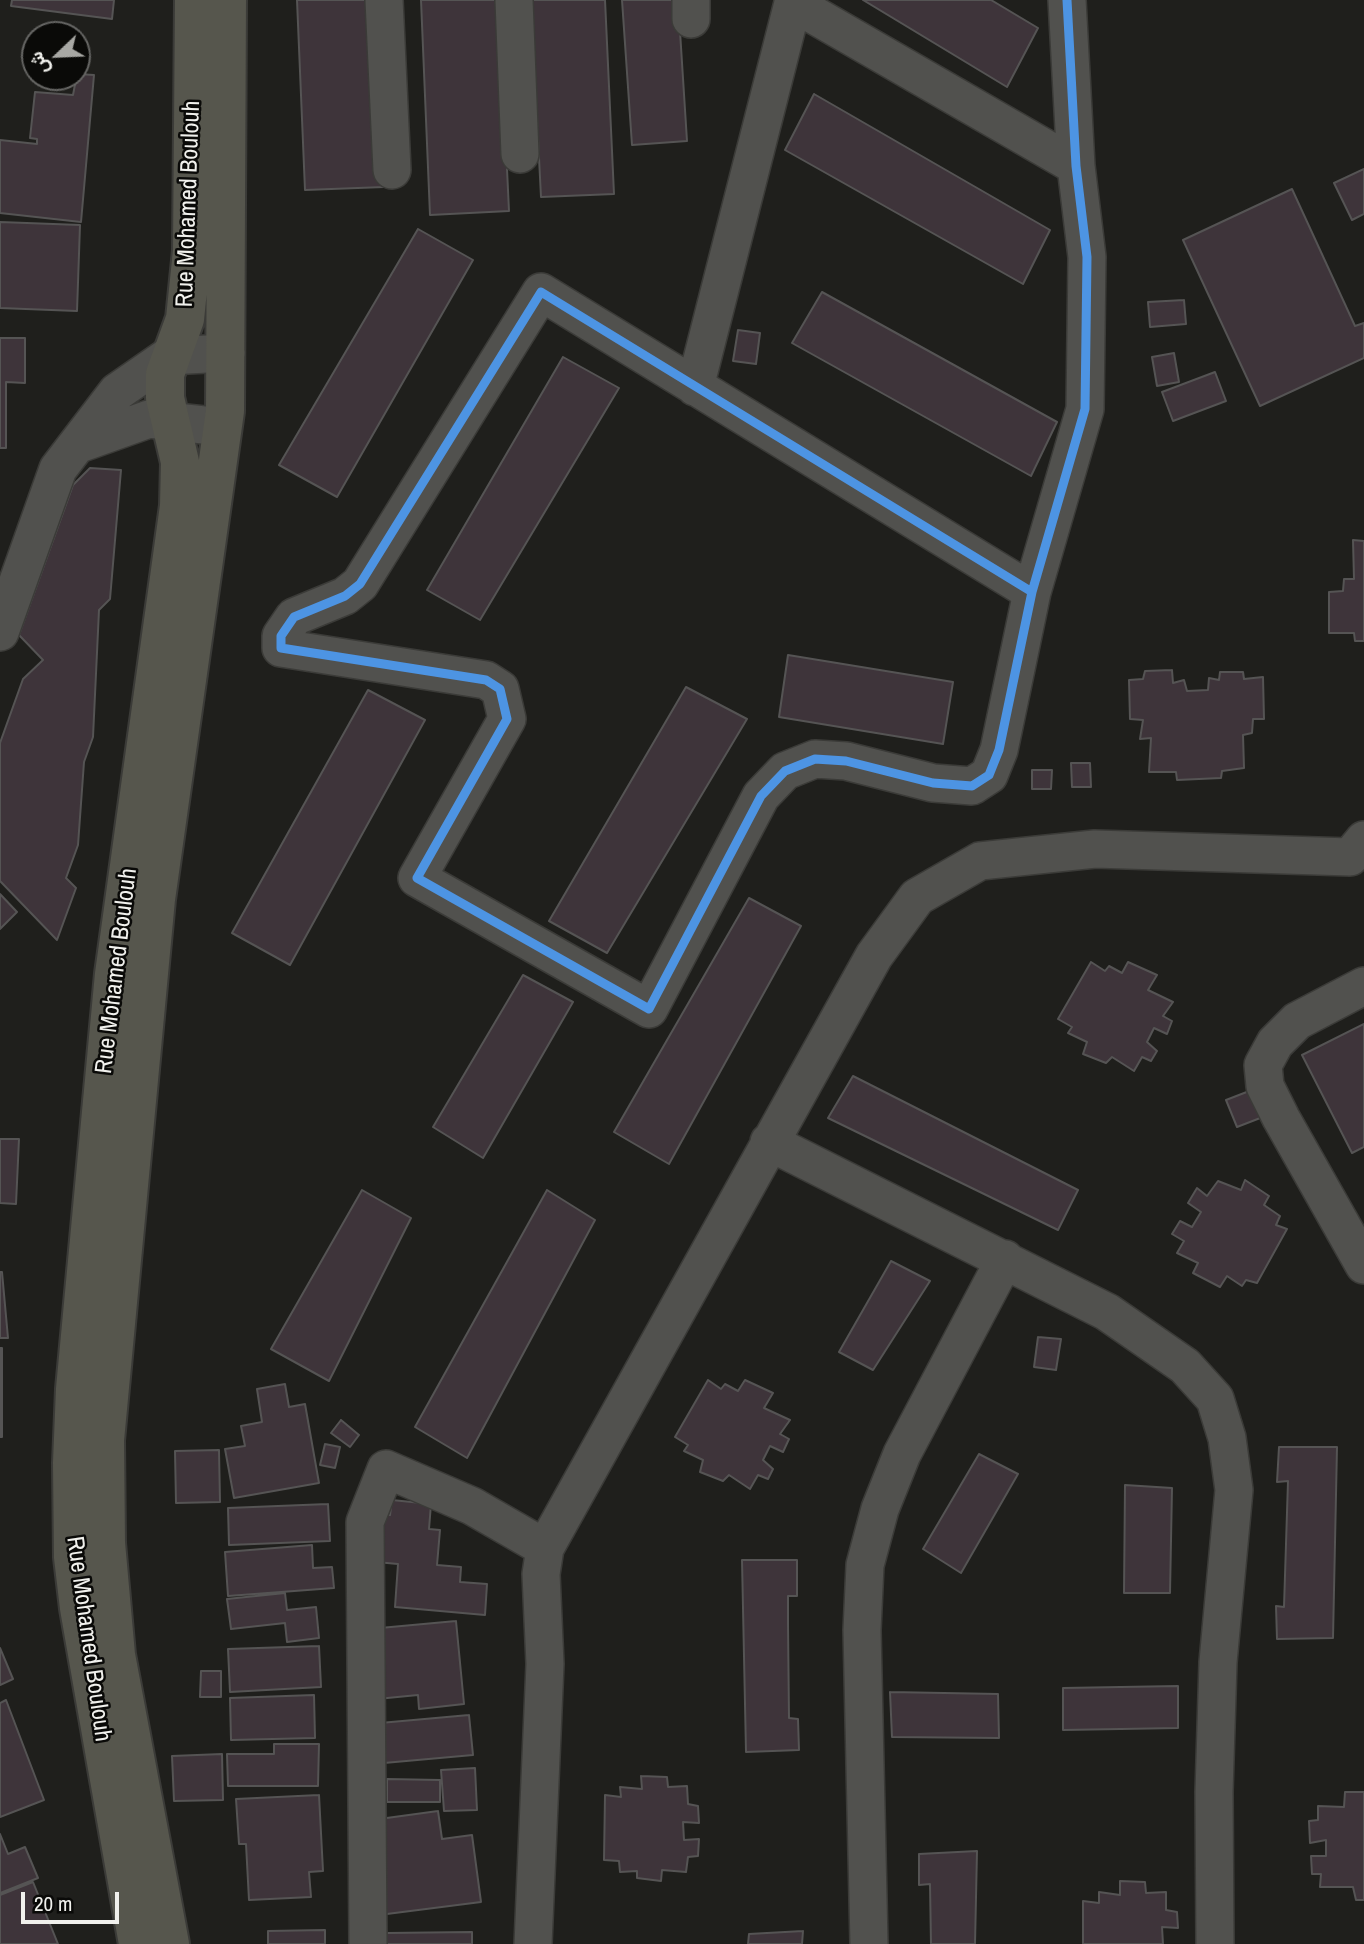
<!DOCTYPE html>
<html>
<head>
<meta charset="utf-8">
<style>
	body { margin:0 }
	#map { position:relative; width:1364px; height:1944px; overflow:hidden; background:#1f1f1c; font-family:"Archivo Narrow",Vazirmatn,sans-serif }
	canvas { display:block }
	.north { position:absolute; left:21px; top:21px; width:70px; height:70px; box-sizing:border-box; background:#0a0a08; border:2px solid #666664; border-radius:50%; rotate:247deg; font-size:19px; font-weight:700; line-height:28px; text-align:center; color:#f1f1ed }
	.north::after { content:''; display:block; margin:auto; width:24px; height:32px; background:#a8a8a4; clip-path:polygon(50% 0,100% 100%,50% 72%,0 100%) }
	.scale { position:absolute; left:21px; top:1892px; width:98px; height:32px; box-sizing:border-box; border:4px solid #f1f1ed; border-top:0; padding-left:9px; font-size:21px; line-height:24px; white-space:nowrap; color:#f1f1ed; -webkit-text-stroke:5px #0a0a08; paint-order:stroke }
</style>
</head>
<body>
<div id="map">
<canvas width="1364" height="1944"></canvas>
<div class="north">ش</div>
<div class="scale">20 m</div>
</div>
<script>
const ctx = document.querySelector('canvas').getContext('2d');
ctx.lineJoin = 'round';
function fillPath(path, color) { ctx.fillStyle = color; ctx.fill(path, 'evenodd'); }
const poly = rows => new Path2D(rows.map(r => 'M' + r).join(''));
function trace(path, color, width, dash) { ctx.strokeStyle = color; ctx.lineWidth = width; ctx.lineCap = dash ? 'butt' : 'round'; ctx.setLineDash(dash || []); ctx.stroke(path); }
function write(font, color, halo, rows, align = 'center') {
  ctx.font = font + ' "Archivo Narrow",sans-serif'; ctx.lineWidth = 5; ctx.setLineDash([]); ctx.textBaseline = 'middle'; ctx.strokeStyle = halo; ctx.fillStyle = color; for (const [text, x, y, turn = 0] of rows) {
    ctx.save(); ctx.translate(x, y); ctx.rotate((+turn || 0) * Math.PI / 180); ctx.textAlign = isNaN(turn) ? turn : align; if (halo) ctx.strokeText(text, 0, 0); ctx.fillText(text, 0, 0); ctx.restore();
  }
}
const building = poly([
	[12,0,114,0,112,19,11,6,12,0],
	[297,0,376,0,384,187,305,190,297,0],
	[421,0,499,0,509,211,430,215,421,0],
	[531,0,605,0,614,194,541,197,531,0],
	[622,0,678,0,687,141,632,145,622,0],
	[863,0,991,0,1038,28,1007,87,863,0],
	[77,74,94,75,81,222,0,213,0,140,37,144,37,139,30,138,35,92,73,95,77,74],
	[814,94,1050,230,1023,284,785,150,814,94],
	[1364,169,1364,214,1352,220,1334,183,1364,169],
	[1292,189,1355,326,1364,323,1364,358,1260,406,1183,240,1292,189],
	[0,222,80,225,77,311,0,308,0,222],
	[418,229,473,260,337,497,279,465,418,229],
	[822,292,1057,422,1031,476,792,343,822,292],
	[1184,300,1186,324,1150,327,1148,302,1184,300],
	[738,330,760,333,756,364,733,361,738,330],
	[0,338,25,338,25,383,6,382,6,448,0,448,0,338],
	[1174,353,1179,382,1157,386,1152,357,1174,353],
	[563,357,619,388,480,620,427,590,563,357],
	[1215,372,1226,401,1173,421,1162,392,1215,372],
	[90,468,121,470,110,599,99,610,93,737,84,762,78,845,66,878,76,888,57,940,0,881,0,743,23,679,43,660,19,635,73,485,90,468],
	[1353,540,1364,541,1364,641,1355,641,1354,633,1329,633,1329,592,1343,591,1344,579,1354,579,1353,540],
	[788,655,953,682,943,744,779,717,788,655],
	[1172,670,1173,683,1184,680,1187,691,1208,690,1209,678,1219,680,1220,672,1243,672,1244,679,1263,677,1264,719,1253,719,1252,733,1243,735,1244,768,1222,771,1221,778,1177,780,1176,772,1149,772,1151,738,1140,739,1143,720,1130,719,1129,680,1143,679,1145,671,1172,670],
	[686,687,747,719,607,953,549,921,686,687],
	[368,690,425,720,290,965,232,933,368,690],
	[1071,763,1090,763,1091,787,1072,787,1071,763],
	[1032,770,1052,770,1051,789,1032,789,1032,770],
	[0,894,17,912,0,929,0,894],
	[749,898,801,926,669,1164,614,1132,749,898],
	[1091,962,1105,971,1109,966,1122,973,1128,962,1157,975,1148,990,1173,1002,1163,1016,1172,1021,1167,1034,1154,1028,1147,1042,1157,1051,1151,1061,1142,1057,1134,1071,1112,1057,1106,1063,1083,1054,1087,1042,1068,1033,1072,1027,1058,1019,1091,962],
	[523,975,573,1002,483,1158,433,1127,523,975],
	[1364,1024,1364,1147,1352,1153,1302,1055,1364,1024],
	[853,1076,1078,1190,1058,1230,828,1118,853,1076],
	[1257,1088,1268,1115,1237,1127,1226,1100,1257,1088],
	[0,1139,19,1139,16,1204,0,1203,0,1139],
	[1245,1180,1269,1196,1264,1205,1280,1216,1276,1225,1287,1229,1257,1283,1246,1280,1242,1286,1227,1276,1220,1287,1193,1273,1198,1263,1177,1253,1184,1241,1172,1234,1180,1221,1192,1227,1201,1212,1188,1203,1197,1188,1207,1196,1218,1181,1241,1190,1245,1180],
	[362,1190,411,1218,329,1381,271,1349,362,1190],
	[547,1190,595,1220,467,1458,415,1427,547,1190],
	[891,1261,930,1281,873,1370,839,1352,891,1261],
	[0,1272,2,1272,8,1338,0,1338,0,1272],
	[1038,1337,1061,1339,1056,1370,1034,1367,1038,1337],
	[0,1348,2,1348,2,1437,0,1437,0,1348],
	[708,1380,721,1389,725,1384,738,1391,745,1380,773,1393,764,1408,790,1420,780,1434,789,1439,783,1452,770,1446,763,1460,773,1469,768,1479,758,1475,750,1489,729,1475,723,1481,700,1472,703,1460,684,1451,688,1445,675,1437,708,1380],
	[285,1384,289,1407,305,1404,319,1483,234,1498,225,1449,245,1446,241,1426,262,1422,257,1389,285,1384],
	[341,1420,359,1435,350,1447,331,1433,341,1420],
	[325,1444,340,1447,335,1468,320,1465,325,1444],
	[1279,1447,1337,1447,1333,1638,1277,1639,1276,1606,1284,1607,1288,1481,1277,1482,1279,1447],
	[219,1450,220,1502,176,1503,175,1451,219,1450],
	[979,1454,1018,1474,961,1573,923,1549,979,1454],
	[1125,1485,1172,1488,1170,1593,1124,1593,1125,1485],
	[392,1500,431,1504,429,1529,440,1530,437,1565,461,1567,460,1582,487,1584,485,1615,395,1607,398,1564,376,1562,371,1514,390,1515,392,1500],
	[328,1504,330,1541,229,1545,228,1508,328,1504],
	[312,1545,313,1568,332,1567,334,1588,228,1596,225,1552,312,1545],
	[742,1560,797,1560,797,1596,788,1596,788,1624,789,1718,798,1719,799,1750,746,1752,742,1560],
	[285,1593,287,1610,316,1607,319,1638,287,1642,285,1623,231,1629,227,1599,285,1593],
	[456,1621,464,1704,419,1709,418,1695,377,1699,380,1628,456,1621],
	[319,1646,321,1687,230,1692,228,1649,319,1646],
	[0,1648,13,1679,0,1685,0,1648],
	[201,1671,221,1671,221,1697,200,1697,201,1671],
	[1178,1686,1178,1728,1063,1730,1063,1688,1178,1686],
	[890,1692,998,1694,999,1738,892,1737,890,1692],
	[314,1695,315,1738,231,1740,230,1698,314,1695],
	[6,1700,44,1800,0,1817,0,1703,6,1700],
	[469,1715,473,1755,384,1763,380,1723,469,1715],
	[274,1744,319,1744,318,1786,228,1786,227,1754,274,1754,274,1744],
	[222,1754,223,1800,174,1801,172,1756,222,1754],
	[475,1768,477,1810,444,1811,441,1770,475,1768],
	[641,1776,667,1777,668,1787,687,1786,688,1804,698,1806,699,1823,683,1822,684,1840,699,1839,698,1856,688,1857,686,1872,662,1870,661,1881,637,1878,637,1871,620,1872,619,1861,604,1860,605,1795,621,1797,620,1787,642,1789,641,1776],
	[387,1779,440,1780,440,1802,387,1802,387,1779],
	[1345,1792,1364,1792,1364,1900,1356,1900,1353,1887,1320,1887,1321,1874,1312,1874,1311,1856,1326,1856,1326,1840,1310,1843,1309,1821,1318,1820,1318,1806,1344,1807,1345,1792],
	[319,1795,323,1871,309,1872,311,1897,249,1900,246,1844,239,1844,236,1799,319,1795],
	[438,1811,442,1839,472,1835,481,1902,379,1915,372,1820,438,1811],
	[0,1834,8,1854,25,1847,38,1878,0,1893,0,1834],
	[977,1851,975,1944,931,1944,930,1884,919,1885,919,1854,977,1851],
	[1120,1881,1145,1882,1146,1893,1166,1892,1166,1910,1177,1912,1178,1928,1162,1927,1163,1944,1083,1944,1083,1901,1099,1903,1099,1892,1120,1895,1120,1881],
	[33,1882,58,1944,0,1944,0,1895,33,1882],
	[325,1930,325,1944,268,1944,268,1931,325,1930],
	[803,1931,802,1944,748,1944,749,1934,803,1931],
	[472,1932,472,1944,387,1944,386,1933,472,1932]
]);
const minor = poly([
	[384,0,392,170],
	[514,0,520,154],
	[691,0,691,19],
	[695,387,793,3,1076,166],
	[79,444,149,419,222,427],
	[1032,592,541,292,360,584,345,596,294,617,281,636,281,648,486,680,500,689,507,719,417,878,649,1009,761,796,785,771,815,759,846,761,933,783,972,786,989,775,999,750,1032,592,1085,409,1087,257,1076,166,1067,0],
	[0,632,58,469,117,392,169,356,226,353],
	[1364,986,1297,1021,1275,1043,1263,1065,1265,1086,1281,1118,1364,1265],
	[769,1142,1107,1312,1185,1366,1215,1399,1227,1438,1234,1490,1218,1662,1214,1792,1215,1944],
	[368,1944,365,1522,386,1469,472,1506,545,1548],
	[533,1944,545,1664,541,1574,545,1548,874,956,917,897,980,861,1095,849,1350,857,1364,840],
	[869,1944,862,1630,865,1565,880,1509,902,1454,1005,1259]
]);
const major = poly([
	[138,1944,79,1608,73,1557,72,1463,75,1389,114,974,179,506,180,462,165,398,165,374,185,319,192,251,194,0],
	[170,1944,116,1655,106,1543,105,1440,156,899,225,411,227,0]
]);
const cycleway = poly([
	[1032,592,541,292,360,584,345,596,294,617,281,636,281,648,486,680,500,689,507,719,417,878,649,1009,761,796,785,771,815,759,846,761,933,783,972,786,989,775,999,750,1032,592,1085,409,1087,257,1076,166,1067,0]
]);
const streetNames = [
	["Rue Mohamed Boulouh",189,204,-88],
	["Rue Mohamed Boulouh",117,971,-83],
	["Rue Mohamed Boulouh",88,1639,82]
];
fillPath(building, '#3e343a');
trace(building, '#555454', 2);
trace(minor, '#3b3b38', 40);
trace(major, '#3b3b38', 42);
trace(minor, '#51514e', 37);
trace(major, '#56564d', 38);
trace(cycleway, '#4d94e3', 9);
write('24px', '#f1f1ed', '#0a0a08', streetNames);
</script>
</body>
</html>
